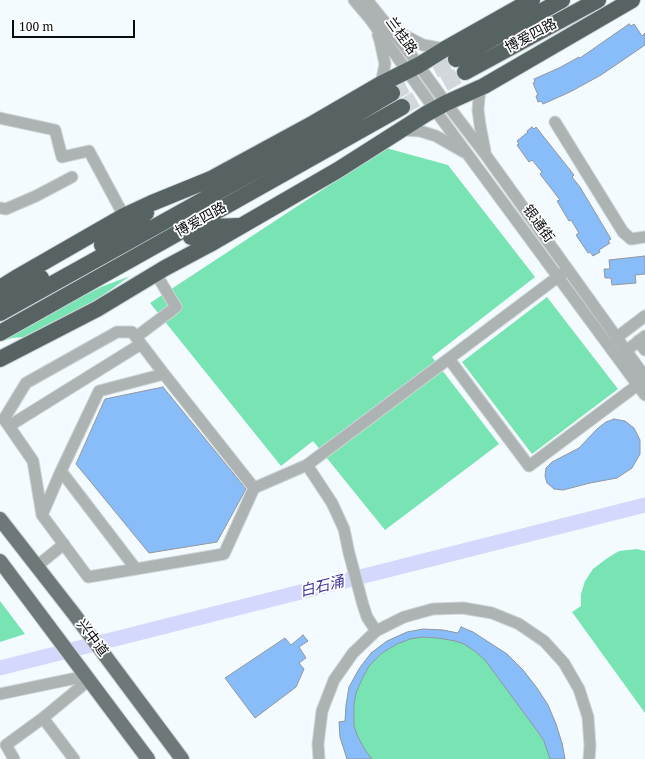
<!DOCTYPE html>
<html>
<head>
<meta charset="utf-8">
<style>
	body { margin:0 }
	#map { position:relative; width:645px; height:759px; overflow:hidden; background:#f4fbfe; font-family:"Noto Serif",serif }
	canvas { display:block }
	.scale { position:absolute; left:12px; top:20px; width:123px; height:18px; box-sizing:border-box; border:2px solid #080c0e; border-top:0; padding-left:5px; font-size:12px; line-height:14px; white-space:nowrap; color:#080c0e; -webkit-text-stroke:3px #fff; paint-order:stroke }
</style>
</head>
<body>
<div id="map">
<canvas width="645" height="759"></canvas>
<div class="scale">100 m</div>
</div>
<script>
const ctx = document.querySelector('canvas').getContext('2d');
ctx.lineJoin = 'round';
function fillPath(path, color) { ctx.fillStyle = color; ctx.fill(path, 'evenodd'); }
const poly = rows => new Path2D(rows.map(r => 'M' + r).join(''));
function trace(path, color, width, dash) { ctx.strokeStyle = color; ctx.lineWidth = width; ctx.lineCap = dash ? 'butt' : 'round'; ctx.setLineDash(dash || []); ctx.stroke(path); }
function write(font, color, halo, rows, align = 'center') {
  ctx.font = font + ' "Noto Serif","Noto Sans SC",serif'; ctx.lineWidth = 3.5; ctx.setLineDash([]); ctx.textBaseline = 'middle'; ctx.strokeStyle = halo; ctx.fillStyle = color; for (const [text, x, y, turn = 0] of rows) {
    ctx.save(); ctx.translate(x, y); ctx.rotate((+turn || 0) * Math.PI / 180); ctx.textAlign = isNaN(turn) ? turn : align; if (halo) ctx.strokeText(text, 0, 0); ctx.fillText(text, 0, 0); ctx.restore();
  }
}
const green = poly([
	[386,148,448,165,535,277,432,357,499,444,385,530,313,441,281,466,150,303],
	[130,276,92,303,25,337,12,338,0,342,0,341,29,324,79,298,101,287],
	[547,297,618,389,532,454,462,362],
	[637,549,645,551,645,713,572,612,581,606,581,594,585,581,593,569,606,559,619,551],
	[0,601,25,634,0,642],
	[461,627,473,632,507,654,523,670,537,688,548,705,556,724,562,743,565,759,347,759,340,737,339,722,345,721,346,705,349,687,359,669,371,653,387,641,407,632,423,629,443,630,458,633]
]);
const river = poly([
	[0,668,645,505]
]);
const building = poly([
	[629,24,631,26,634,24,642,36,645,33,645,45,601,75,570,92,543,104,541,101,538,102,536,96,538,95,533,83,535,82,534,79,559,68,579,57,580,58,629,24],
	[532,127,534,129,536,127,574,175,572,177,580,187,611,239,608,241,610,243,599,250,600,252,593,256,590,252,588,253,576,235,579,233,571,220,569,221,557,201,560,200,540,174,542,172,532,160,529,162,517,145,519,144,517,141,528,132,527,131,532,127],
	[645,256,645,274,635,275,636,283,612,285,611,278,605,278,604,269,610,269,609,260,645,256],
	[163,387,246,489,217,542,149,553,76,464,105,399,163,387],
	[614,419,625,421,634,428,640,440,640,454,632,468,617,478,590,483,563,490,554,489,547,483,545,476,546,468,552,462,579,448,597,429,606,422,614,419],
	[461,627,473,632,507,654,523,670,537,688,548,705,556,724,562,743,565,759,550,759,544,741,538,732,485,660,476,652,464,644,455,641,438,638,423,637,410,639,397,644,382,653,369,666,362,679,356,693,354,704,354,726,358,737,365,750,372,759,347,759,340,737,339,722,345,721,346,705,349,687,359,669,371,653,387,641,407,632,423,629,443,630,458,633,461,627],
	[303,635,308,641,299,647,306,658,299,663,304,669,296,687,255,718,225,678,285,638,291,645,303,635]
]);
const highwayTunnel = poly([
	[392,93,456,59],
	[402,107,465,72]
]);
const minor = poly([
	[354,0,370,19,435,110,645,395],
	[367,0,412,56,446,103,485,154,645,377],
	[395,28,400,33,423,45,445,49],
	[378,35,380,41,385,64,381,84],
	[484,86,480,92,479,98,478,110,480,125,485,151],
	[0,118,55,130,62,157,89,151,124,216],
	[555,122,623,232,631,239,645,237],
	[401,130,420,131,436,136,464,152],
	[0,208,6,209,36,196,72,177],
	[136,337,176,307,156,274],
	[616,338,645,316],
	[638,341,645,350],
	[626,351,645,336],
	[449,359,529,466,643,381],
	[9,426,141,344],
	[254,488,164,374,99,391,61,471,136,569,224,554,254,488,307,465],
	[42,515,61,471],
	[37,566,64,544],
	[136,569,88,577,42,515,33,461,4,419,26,383,117,332,132,332,164,374],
	[376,631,367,617,363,605,349,553,344,529,332,503,307,465,567,270],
	[0,694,86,676],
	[14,759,6,745,43,718],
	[74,759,43,718,89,680],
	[319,759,318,744,322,711,334,680,353,653,376,631,404,617,433,609,463,608,492,613,519,624,544,641,564,663,579,689,588,717,590,746,589,759]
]);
const major = poly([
	[0,519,74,614,182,759],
	[0,561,148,759]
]);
const highway = poly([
	[456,59,562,0],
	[465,72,598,0],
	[191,237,211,227,239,226],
	[102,245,131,226,146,213],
	[0,288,16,278,124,216,152,203,211,179,314,123,381,84,419,65,445,49,532,0],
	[0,301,13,293,41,278],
	[0,313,338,125,392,93],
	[0,333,402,107],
	[0,359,97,309,165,268,210,244,338,170,426,114,446,103,484,86,632,0]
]);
const streetNames = [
	["兰桂路",401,36,54],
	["博爱四路",531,36,-28],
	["博爱四路",201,220,-29],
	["银通街",538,224,54],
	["兴中道",92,638,53]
];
const waterNames = [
	["白石涌",322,587,-14]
];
fillPath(green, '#78e4b3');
trace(river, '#d5d8fd', 15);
fillPath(building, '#88bdf9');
trace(building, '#90979f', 1);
trace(highwayTunnel, '#d1d7da', 16, [16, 8]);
trace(minor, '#ced5d8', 13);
trace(major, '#ced5d8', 16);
trace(highway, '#ced5d8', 18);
trace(minor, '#adb3b3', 11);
trace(major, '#6e7878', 14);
trace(highway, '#576363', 16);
write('14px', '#080c0e', '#fff', streetNames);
write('italic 15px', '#40359a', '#fff', waterNames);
</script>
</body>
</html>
